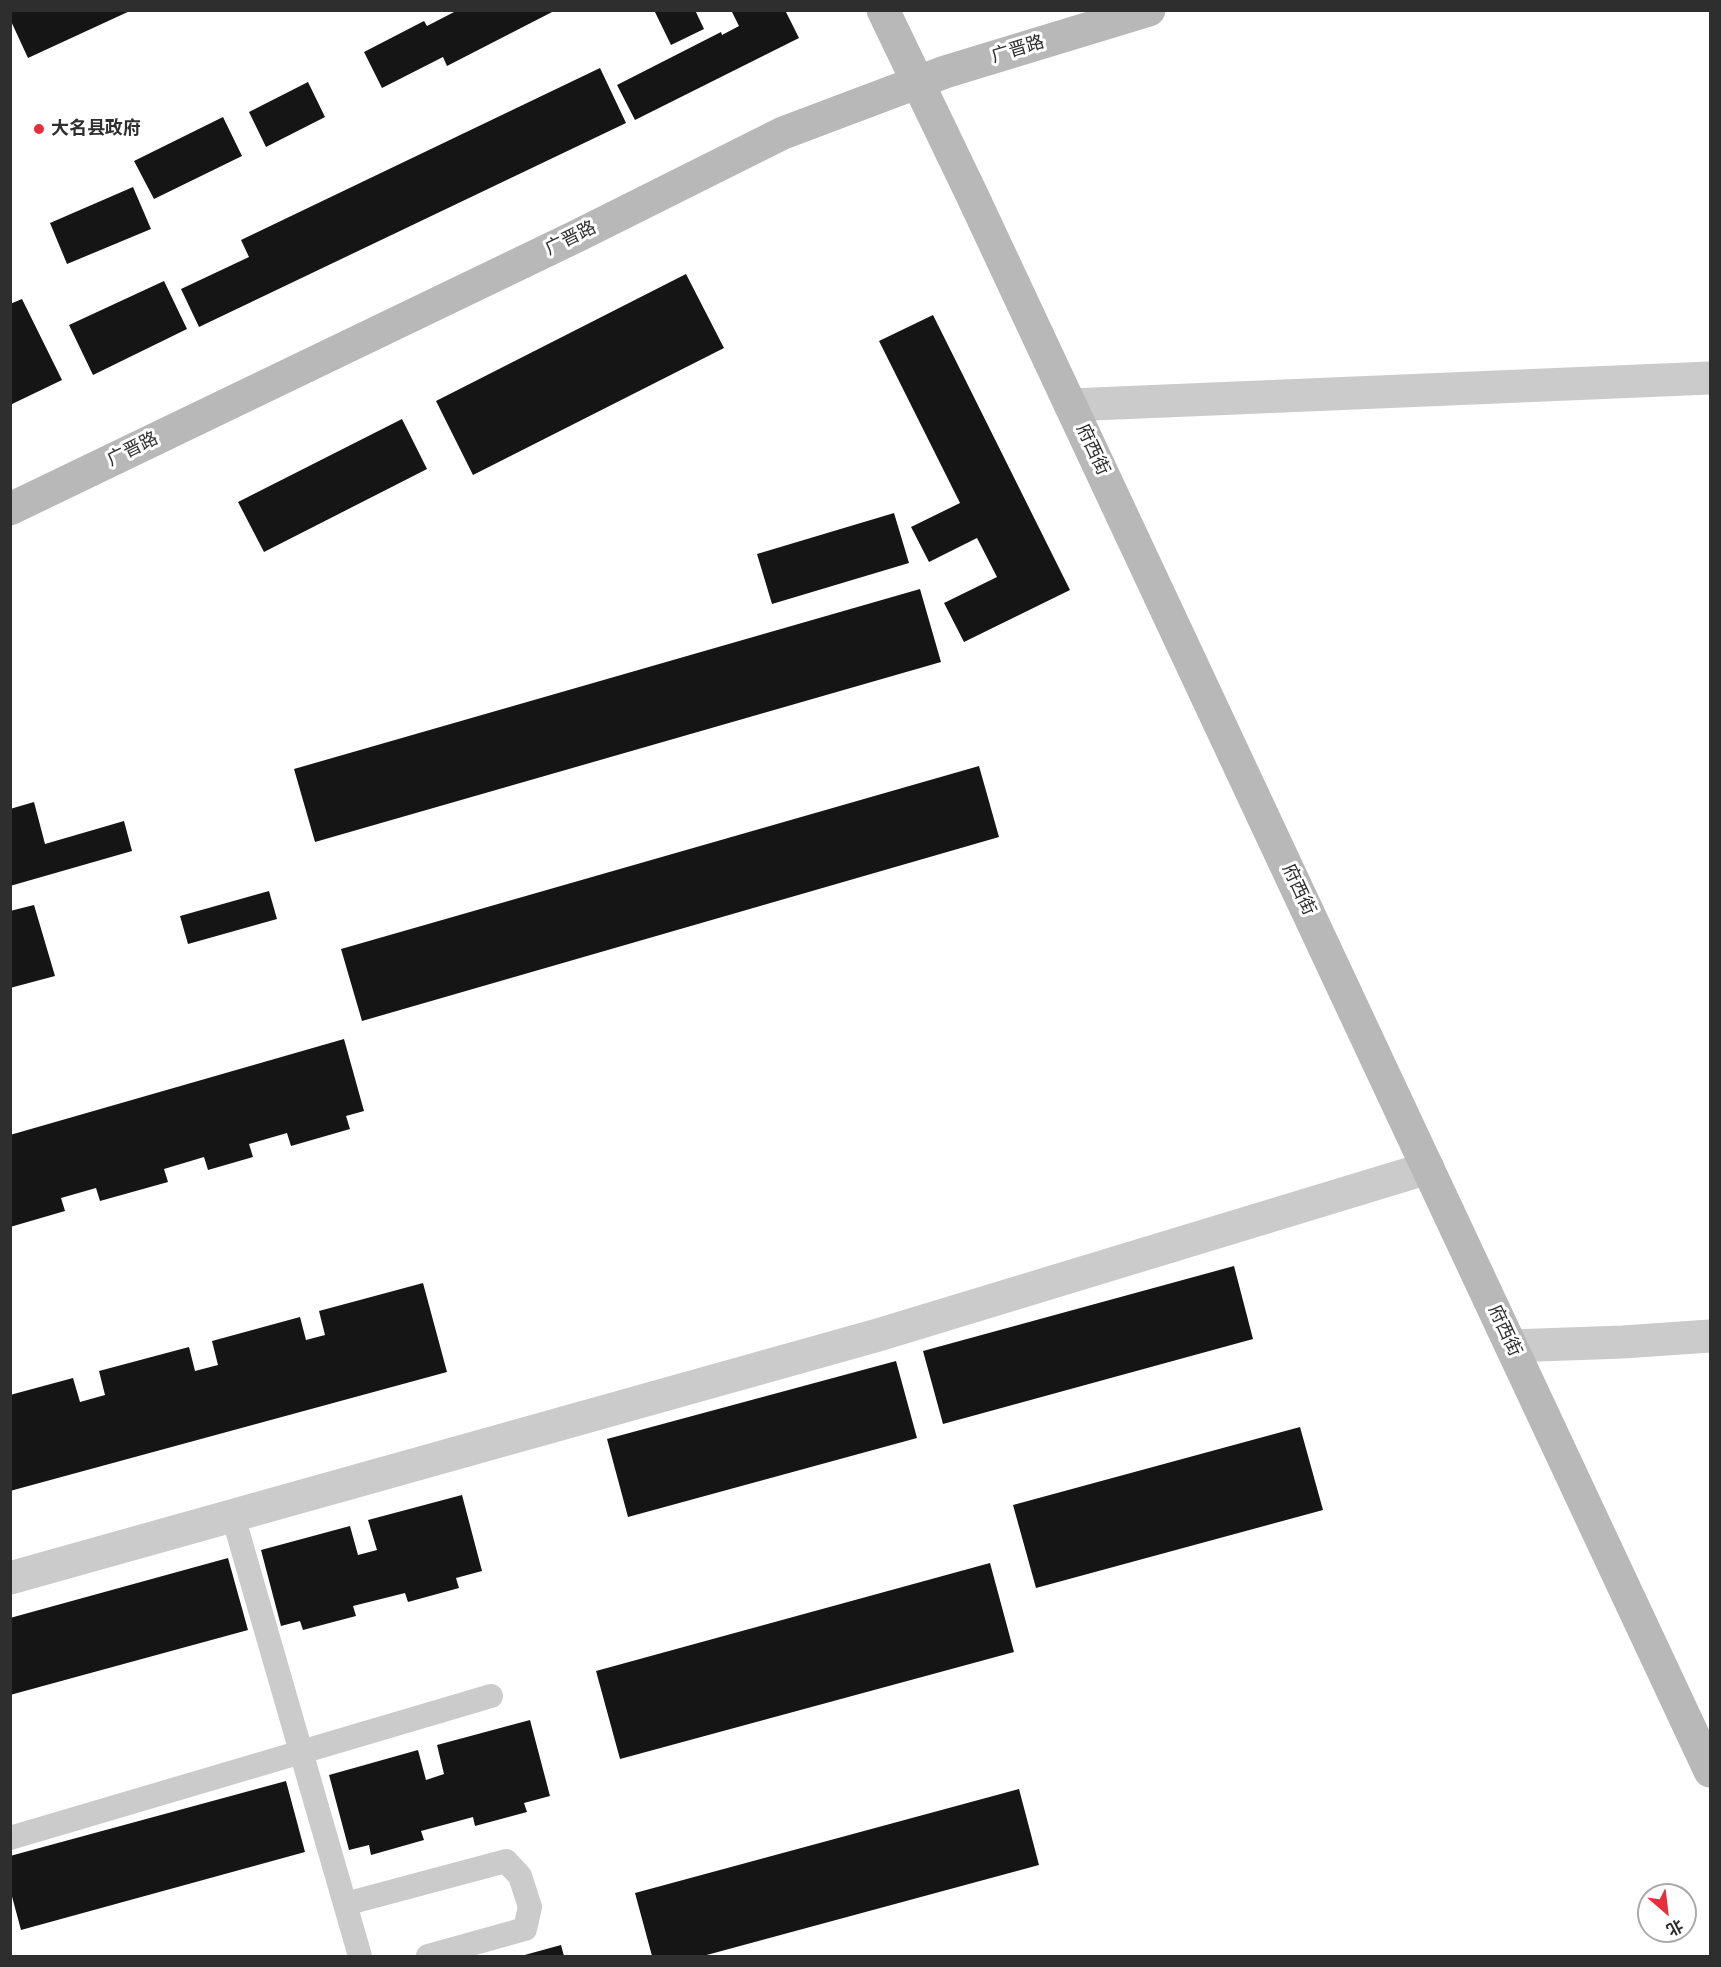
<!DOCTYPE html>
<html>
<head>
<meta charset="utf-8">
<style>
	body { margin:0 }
	#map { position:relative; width:1721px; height:1967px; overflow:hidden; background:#fff; font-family:Roboto,"Noto Sans SC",sans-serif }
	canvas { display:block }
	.frame { position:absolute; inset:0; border:12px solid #2e2e2e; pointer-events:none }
	.north { position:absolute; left:1637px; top:1883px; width:60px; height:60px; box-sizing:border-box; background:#fff; border:2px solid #ababab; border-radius:50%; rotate:152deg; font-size:16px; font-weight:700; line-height:24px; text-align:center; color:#2e2e2e }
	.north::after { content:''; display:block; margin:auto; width:21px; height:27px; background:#e82d3b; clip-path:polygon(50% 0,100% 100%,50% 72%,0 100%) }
</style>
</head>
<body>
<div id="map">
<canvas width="1721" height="1967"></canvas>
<div class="frame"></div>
<div class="north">北</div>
</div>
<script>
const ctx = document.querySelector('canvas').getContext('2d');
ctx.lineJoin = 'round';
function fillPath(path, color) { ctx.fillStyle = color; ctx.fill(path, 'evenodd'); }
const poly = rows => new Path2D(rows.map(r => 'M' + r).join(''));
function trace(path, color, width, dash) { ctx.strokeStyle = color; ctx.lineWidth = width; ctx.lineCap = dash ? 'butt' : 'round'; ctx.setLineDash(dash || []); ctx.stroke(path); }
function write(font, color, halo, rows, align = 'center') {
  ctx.font = font + ' Roboto,"Noto Sans SC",sans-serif'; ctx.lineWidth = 6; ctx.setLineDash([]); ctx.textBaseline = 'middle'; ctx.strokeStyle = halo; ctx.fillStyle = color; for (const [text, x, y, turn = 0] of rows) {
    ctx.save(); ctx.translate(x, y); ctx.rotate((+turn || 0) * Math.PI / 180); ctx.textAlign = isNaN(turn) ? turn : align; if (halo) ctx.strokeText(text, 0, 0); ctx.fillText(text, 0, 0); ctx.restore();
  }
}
const building = poly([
	[10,10,132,10,28,58,10,19],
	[458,10,556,10,447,66,443,57,382,88,364,52,424,21,427,26],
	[654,10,695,10,704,29,671,45],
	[731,10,785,10,799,38,635,120,617,85,721,32,722,35,739,26],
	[600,68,626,123,199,327,181,289,249,257,241,240],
	[308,82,325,117,266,147,249,112],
	[223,117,242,156,154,199,134,161],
	[133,187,151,229,67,264,50,223],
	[686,274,724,348,473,475,436,401],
	[164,281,187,329,93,375,69,325],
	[22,299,62,380,10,405,10,304],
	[933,315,1070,590,964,642,944,603,997,577,977,538,929,562,911,527,960,503,879,341],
	[402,419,427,469,264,552,238,502],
	[894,513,909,563,772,604,757,554],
	[920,589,941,662,315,842,294,769],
	[979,766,999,837,362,1021,341,949],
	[34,802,45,844,124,821,132,851,10,886,10,809],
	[269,891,277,919,188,944,180,916],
	[34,905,55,976,10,988,10,911],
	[344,1039,364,1111,346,1116,350,1129,291,1146,287,1133,249,1144,253,1157,208,1170,204,1157,164,1169,168,1182,100,1201,96,1188,61,1198,65,1211,10,1227,10,1135],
	[1234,1266,1253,1339,943,1424,923,1351],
	[423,1283,447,1372,10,1491,10,1395,73,1378,80,1402,105,1395,99,1371,189,1347,195,1371,218,1365,212,1341,300,1317,306,1340,325,1335,319,1311],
	[896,1361,917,1438,628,1517,607,1439],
	[1300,1427,1323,1510,1036,1588,1013,1505],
	[462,1495,482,1571,456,1578,459,1588,408,1602,405,1593,353,1606,356,1616,303,1630,300,1621,281,1626,261,1550,350,1526,358,1555,377,1550,368,1520],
	[228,1558,248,1630,10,1695,10,1618],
	[990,1563,1014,1652,620,1759,596,1671],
	[530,1720,550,1796,524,1803,527,1812,475,1826,473,1817,421,1831,424,1840,371,1855,369,1845,349,1850,329,1775,418,1750,426,1780,444,1774,437,1745],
	[286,1781,305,1852,21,1930,10,1889,10,1856],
	[1019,1789,1039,1865,703,1956,652,1956,635,1893],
	[561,1945,564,1956,521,1956]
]);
const lane = poly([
	[233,1516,360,1956],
	[10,1838,491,1696],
	[345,1904,506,1861,520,1876,530,1907,525,1929,428,1956]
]);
const street = poly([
	[1070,405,1710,378],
	[1511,1346,1623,1342,1710,1336],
	[10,1578,878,1335,1428,1168]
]);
const secondary = poly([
	[883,10,972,195,1710,1771],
	[10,509,577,236,783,133,945,72,1149,10]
]);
const markers = [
	[39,129,6,"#e82d3b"]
];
const streetNames = [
	["广晋路",1018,50,-17],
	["广晋路",571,239,-26],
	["广晋路",133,450,-26],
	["府西街",1092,450,65],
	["府西街",1298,890,65],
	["府西街",1504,1331,65]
];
const poiNames = [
	["大名县政府",51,129]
];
fillPath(building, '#151515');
trace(lane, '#cbcbcb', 24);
trace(street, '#cbcbcb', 33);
trace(secondary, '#b8b8b8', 33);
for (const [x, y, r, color] of markers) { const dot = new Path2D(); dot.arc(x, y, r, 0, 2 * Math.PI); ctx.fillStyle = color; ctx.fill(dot); trace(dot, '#fff', 2); }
write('18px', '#2e2e2e', '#fff', streetNames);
write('bold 18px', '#2e2e2e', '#fff', poiNames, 'left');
</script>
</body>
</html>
